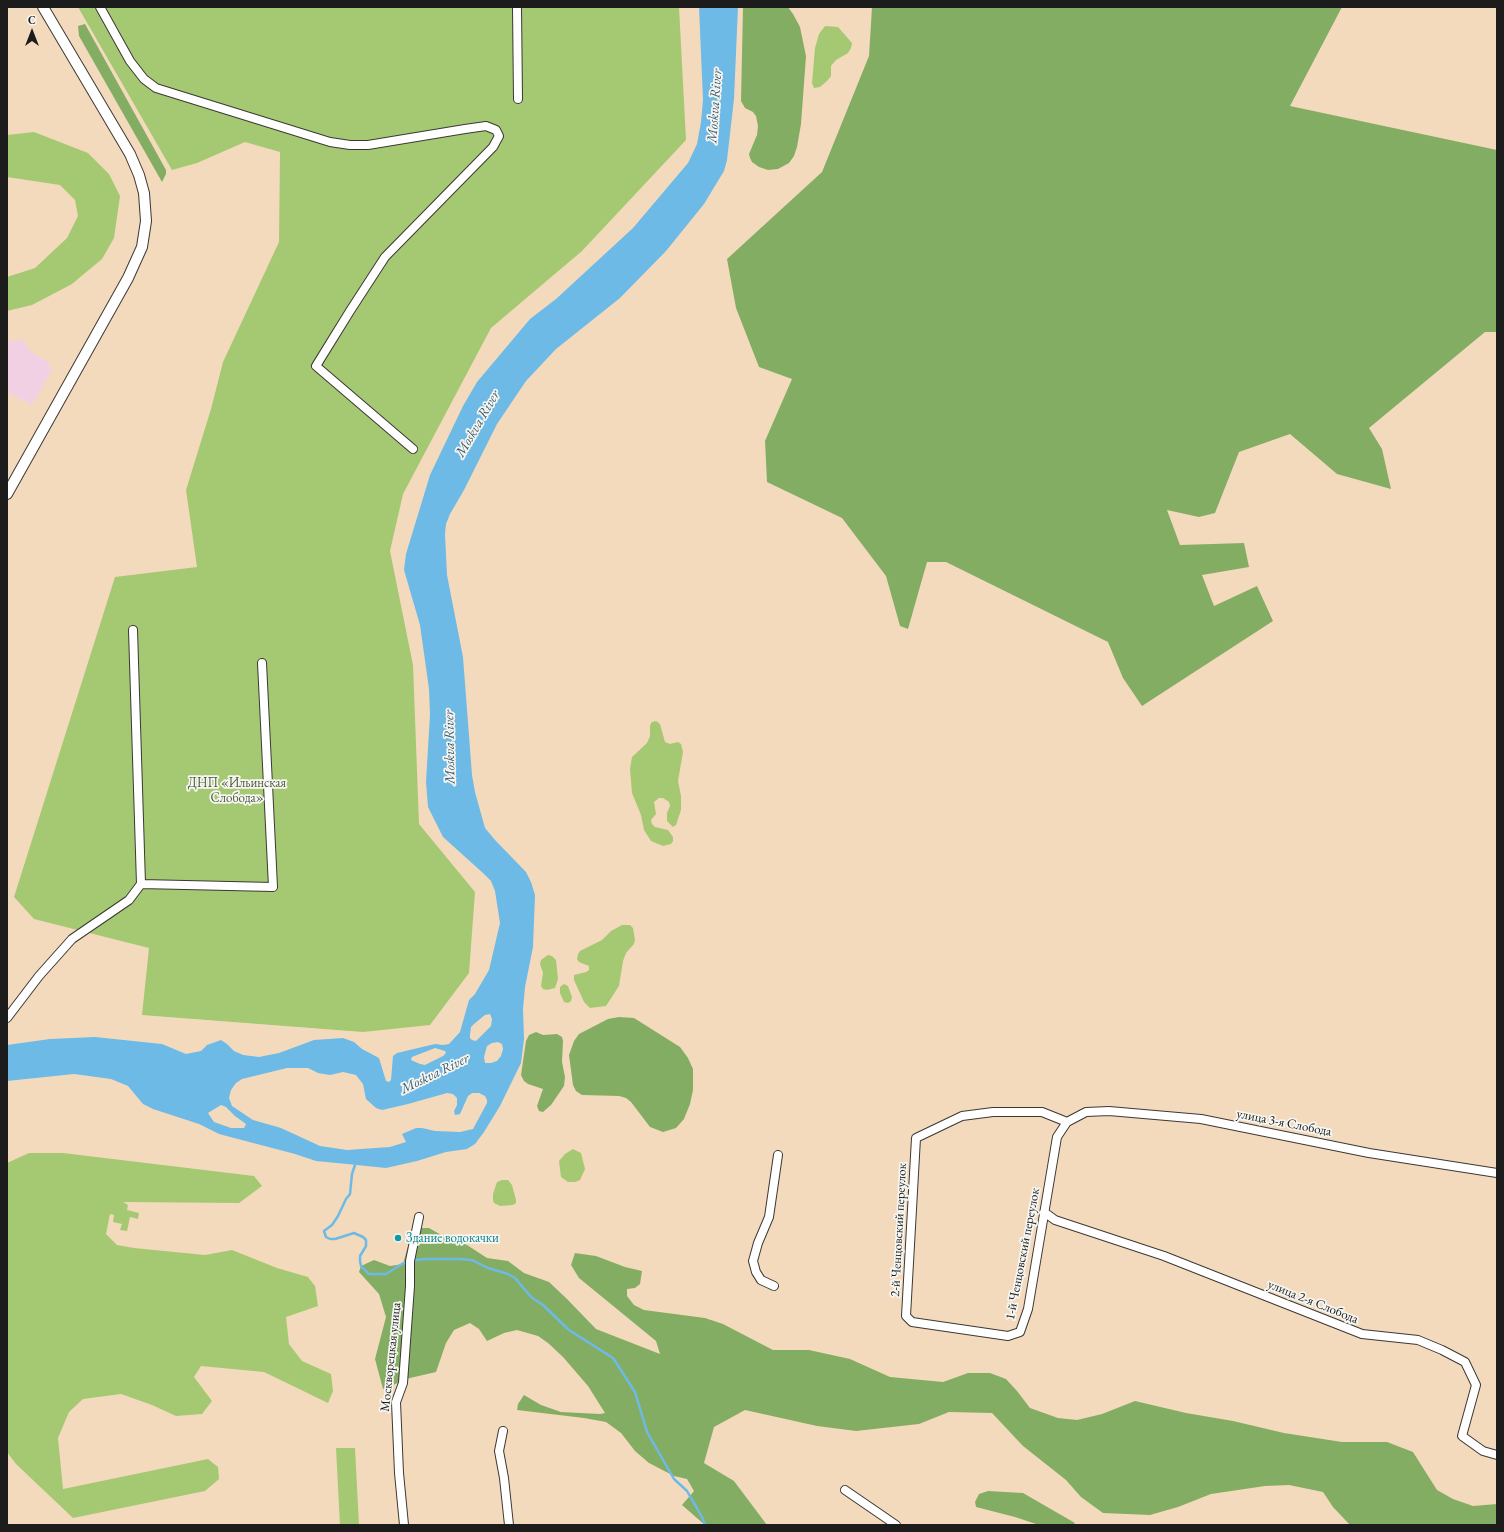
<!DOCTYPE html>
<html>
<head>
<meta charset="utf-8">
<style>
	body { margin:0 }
	#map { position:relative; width:1504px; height:1532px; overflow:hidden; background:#f4dabc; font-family:"EB Garamond",serif }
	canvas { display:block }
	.frame { position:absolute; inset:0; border:8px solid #1c1c1c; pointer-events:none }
	.north { position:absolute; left:12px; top:12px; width:40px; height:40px; -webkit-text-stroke:3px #f6f6f2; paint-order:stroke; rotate:0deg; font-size:11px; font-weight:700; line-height:16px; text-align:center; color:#1c1c1c }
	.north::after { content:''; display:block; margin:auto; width:14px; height:18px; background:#1c1c1c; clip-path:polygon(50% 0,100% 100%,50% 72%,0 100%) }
</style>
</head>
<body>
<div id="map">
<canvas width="1504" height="1532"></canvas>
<div class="frame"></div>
<div class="north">С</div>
</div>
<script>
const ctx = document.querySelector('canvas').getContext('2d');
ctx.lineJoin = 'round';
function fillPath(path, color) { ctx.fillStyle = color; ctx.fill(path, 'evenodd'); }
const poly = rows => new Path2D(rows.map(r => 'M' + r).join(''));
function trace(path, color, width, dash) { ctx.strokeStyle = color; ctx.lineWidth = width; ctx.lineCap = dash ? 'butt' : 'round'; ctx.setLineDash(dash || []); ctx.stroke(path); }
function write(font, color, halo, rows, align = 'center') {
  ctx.font = font + ' "EB Garamond",serif'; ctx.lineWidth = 3.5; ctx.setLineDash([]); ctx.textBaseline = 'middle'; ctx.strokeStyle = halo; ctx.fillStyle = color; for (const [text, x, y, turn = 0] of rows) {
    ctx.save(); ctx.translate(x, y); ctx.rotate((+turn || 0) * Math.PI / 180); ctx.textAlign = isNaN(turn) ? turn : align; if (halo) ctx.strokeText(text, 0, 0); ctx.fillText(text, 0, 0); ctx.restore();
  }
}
const built = poly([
	[22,339,32,353,46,360,52,370,32,405,7,392,7,342]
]);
const green = poly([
	[78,7,679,7,686,140,582,251,491,328,403,494,390,551,413,665,419,824,475,892,469,973,430,1025,363,1032,142,1015,149,948,34,919,14,897,115,577,197,567,186,490,211,409,223,362,279,242,280,152,245,142,197,163,172,170],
	[825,26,838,27,852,43,851,48,848,53,836,60,831,66,831,76,827,81,820,87,814,88,812,83,815,48,819,34],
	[34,132,88,153,109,174,120,196,114,238,102,259,72,284,32,305,7,311,7,277,35,268,67,238,78,216,75,200,60,185,7,177,7,135],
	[656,721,660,724,665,742,670,744,678,742,681,744,683,752,678,781,681,796,681,810,676,825,673,827,667,821,667,813,670,806,669,802,663,798,659,798,654,802,656,814,651,820,652,824,655,827,668,830,673,837,673,841,671,844,663,846,651,841,644,830,641,815,632,793,630,769,632,757,647,743,650,736,650,725,652,722],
	[622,925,630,925,633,928,635,940,634,944,626,953,623,961,619,986,606,1006,590,1008,584,1002,574,980,574,975,586,972,589,970,589,966,579,962,577,959,578,954,580,951,602,940,611,931],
	[548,955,552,956,556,960,558,979,555,988,547,990,543,989,541,986,543,973,540,964,541,960],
	[564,984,568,986,572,997,571,1001,568,1003,564,1002,560,993,560,987],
	[573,1149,581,1153,585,1169,580,1180,575,1182,568,1182,561,1177,559,1161,565,1154],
	[29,1153,63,1153,254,1176,262,1186,239,1203,123,1202,128,1205,127,1210,139,1213,138,1219,130,1217,127,1231,120,1230,122,1224,113,1222,114,1215,110,1214,106,1234,117,1245,134,1248,205,1255,232,1250,277,1268,308,1277,315,1286,318,1306,286,1317,289,1344,302,1361,331,1374,333,1391,328,1403,264,1372,201,1366,194,1377,212,1401,202,1414,176,1416,152,1405,121,1394,83,1399,69,1412,58,1438,63,1489,208,1459,218,1467,219,1479,205,1491,73,1518,16,1464,7,1452,7,1163],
	[502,1180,508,1180,512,1185,516,1200,516,1203,513,1205,500,1206,494,1203,493,1200,493,1194,497,1182],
	[336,1448,355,1448,359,1525,340,1525]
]);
const forest = poly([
	[743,7,788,7,793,14,800,27,806,56,801,124,797,147,794,156,789,163,778,169,768,170,759,167,752,162,750,158,749,154,757,135,758,126,756,116,753,112,745,108,741,101],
	[872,7,1342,7,1290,106,1497,150,1497,332,1485,332,1369,428,1382,449,1391,489,1337,474,1290,434,1239,452,1215,513,1199,517,1167,510,1180,545,1244,543,1249,567,1202,575,1214,606,1257,586,1273,621,1142,706,1123,678,1108,642,946,562,927,562,908,629,900,626,886,576,842,518,767,482,765,441,792,379,759,367,736,308,727,259,822,172,869,56],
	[85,24,166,170,166,174,162,182,79,36,78,26],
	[619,1017,634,1018,680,1047,688,1058,693,1069,693,1090,690,1104,684,1119,676,1128,663,1132,650,1127,631,1102,626,1098,619,1096,582,1095,576,1091,573,1085,569,1055,574,1041,579,1034,608,1019],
	[536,1032,543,1035,557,1034,562,1037,563,1041,562,1062,565,1077,564,1086,551,1105,543,1112,539,1111,537,1106,543,1089,528,1084,524,1081,521,1075,526,1041,529,1035],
	[413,1228,429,1228,443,1236,467,1245,487,1258,508,1261,524,1273,549,1282,567,1299,596,1329,660,1354,656,1341,579,1278,571,1265,575,1253,596,1256,625,1267,642,1271,640,1284,635,1288,627,1289,627,1296,634,1305,644,1310,705,1318,723,1324,773,1350,809,1350,850,1359,890,1377,943,1382,968,1373,990,1373,1006,1379,1017,1391,1030,1408,1058,1418,1077,1420,1102,1414,1135,1401,1186,1413,1233,1421,1284,1433,1342,1442,1387,1442,1413,1452,1437,1490,1453,1499,1473,1506,1497,1504,1497,1525,1350,1525,1333,1507,1323,1492,1289,1485,1265,1486,1211,1494,1178,1507,1150,1515,1103,1513,1081,1497,1066,1480,1023,1446,992,1413,949,1412,919,1424,856,1431,817,1426,745,1410,714,1427,704,1463,734,1481,767,1525,705,1525,682,1505,694,1491,687,1479,674,1476,649,1463,635,1451,621,1433,606,1422,584,1418,517,1410,518,1404,524,1395,541,1405,561,1412,600,1414,605,1413,588,1386,563,1357,548,1343,538,1336,517,1330,504,1333,487,1341,479,1329,470,1323,454,1330,446,1343,436,1372,410,1378,383,1389,375,1359,386,1317,379,1294,359,1272,361,1266,374,1260,390,1266,403,1264],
	[988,1491,1023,1493,1075,1523,1073,1525,1039,1525,1015,1517,976,1507,975,1502,979,1494]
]);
const water = poly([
	[699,7,738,7,734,99,727,160,724,171,704,204,666,251,620,298,556,349,526,381,497,424,464,490,450,514,446,524,445,534,447,575,463,657,472,775,475,792,485,828,495,840,526,872,531,882,535,895,533,947,525,987,523,1009,524,1039,521,1063,500,1106,484,1132,475,1144,467,1149,446,1152,417,1161,386,1168,347,1164,316,1161,295,1154,219,1134,199,1124,153,1109,143,1104,128,1086,111,1079,74,1074,7,1081,7,1045,50,1039,95,1037,162,1044,186,1054,201,1051,207,1045,221,1040,227,1044,234,1051,243,1055,259,1057,279,1053,314,1040,343,1038,354,1042,362,1049,379,1058,386,1081,389,1082,391,1080,393,1056,397,1053,435,1044,443,1045,449,1044,460,1032,469,1000,475,994,489,970,500,923,495,891,491,881,483,873,443,837,428,807,426,782,430,715,429,689,420,625,404,570,406,554,430,475,463,406,477,382,530,319,556,299,633,228,688,163,697,144,701,122,703,100],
	[490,1014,492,1019,491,1026,476,1041,472,1040,470,1038,470,1035,471,1027,474,1024,485,1015],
	[498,1042,502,1044,503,1049,501,1056,497,1061,491,1063,485,1063,484,1057,487,1046,492,1043],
	[435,1048,445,1051,446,1053,443,1056,425,1065,420,1064,411,1060,412,1057],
	[287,1068,308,1068,318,1073,330,1075,343,1072,356,1075,363,1084,366,1099,376,1108,382,1110,408,1104,447,1093,453,1094,457,1098,457,1105,454,1111,455,1115,460,1114,468,1096,472,1093,479,1093,485,1096,487,1100,487,1103,473,1129,460,1132,435,1131,422,1128,416,1128,402,1134,406,1142,390,1147,347,1150,320,1146,281,1128,253,1120,232,1106,229,1098,231,1090,236,1083,242,1079],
	[221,1105,226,1107,235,1116,246,1124,244,1128,231,1128,214,1122,208,1113]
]);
const stream = poly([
	[355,1165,352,1174,350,1194,346,1199,338,1216,332,1225,324,1231,326,1237,330,1239,335,1239,354,1233,363,1237,366,1240,366,1246,360,1256,360,1261,361,1266,369,1274,386,1274,402,1264,410,1261,424,1259,459,1259,472,1260,488,1268,508,1274,515,1278,531,1297,543,1305,569,1330,613,1358,635,1392,647,1432,674,1479,687,1491,702,1517,705,1525]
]);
const minor = poly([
	[100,7,130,61,144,79,156,88,330,142,350,145,368,145,465,129,486,126,496,130,499,136,493,147,385,257,350,311,316,366,413,449],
	[517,7,518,99],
	[133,630,141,884,273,887,262,663],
	[7,1018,39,976,72,939,129,900,141,884],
	[1067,1122,1042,1112,993,1112,962,1116,916,1138,906,1316,912,1322,1008,1336,1020,1332,1028,1309,1057,1137,1067,1122,1086,1112,1109,1111,1201,1119,1369,1153,1497,1173],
	[1044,1212,1055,1220,1164,1256,1362,1334,1418,1340,1442,1350,1465,1362,1476,1385,1462,1436,1483,1451,1497,1455],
	[774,1286,761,1280,756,1272,753,1261,758,1243,769,1217,778,1155],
	[503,1431,499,1451,504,1478,509,1525],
	[845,1490,896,1525],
	[404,1525,399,1473,396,1402,403,1383,410,1286,410,1261,419,1217]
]);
const major = poly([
	[7,494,128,278,142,247,146,221,144,193,139,175,130,154,43,7]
]);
const markers = [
	[398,1238,4,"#0f9aa8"]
];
const parkNames = [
	["ДНП «Ильинская",237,783],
	["Слобода»",237,798]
];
const streetNames = [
	["улица 3-я Слобода",1284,1123,11],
	["2-й Ченцовский переулок",899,1230,-87],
	["1-й Ченцовский переулок",1023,1254,-79],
	["улица 2-я Слобода",1313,1302,22],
	["Москворецкая улица",391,1357,-84]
];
const cultureNames = [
	["Здание водокачки",406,1238]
];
const waterNames = [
	["Moskva River",715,106,-86],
	["Moskva River",478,424,-60],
	["Moskva River",450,747,-91],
	["Moskva River",435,1074,-26]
];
fillPath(built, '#f1d0e3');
fillPath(green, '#a5c972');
fillPath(forest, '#84ad64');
fillPath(water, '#6dbae7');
trace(stream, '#6dbae7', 2.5);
trace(minor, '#3c3834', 10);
trace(major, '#3c3834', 12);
trace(minor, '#fff', 8);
trace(major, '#fff', 10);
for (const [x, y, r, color] of markers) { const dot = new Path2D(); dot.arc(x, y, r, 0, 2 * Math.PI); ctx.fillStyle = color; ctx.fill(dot); trace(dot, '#f6f6f2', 1.5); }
write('13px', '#4c593a', '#f6f6f2', parkNames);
write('13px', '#1c1c1c', '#f6f6f2', streetNames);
write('13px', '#0d838f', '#f6f6f2', cultureNames, 'left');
write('italic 14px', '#3c5b6d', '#f6f6f2', waterNames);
</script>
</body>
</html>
